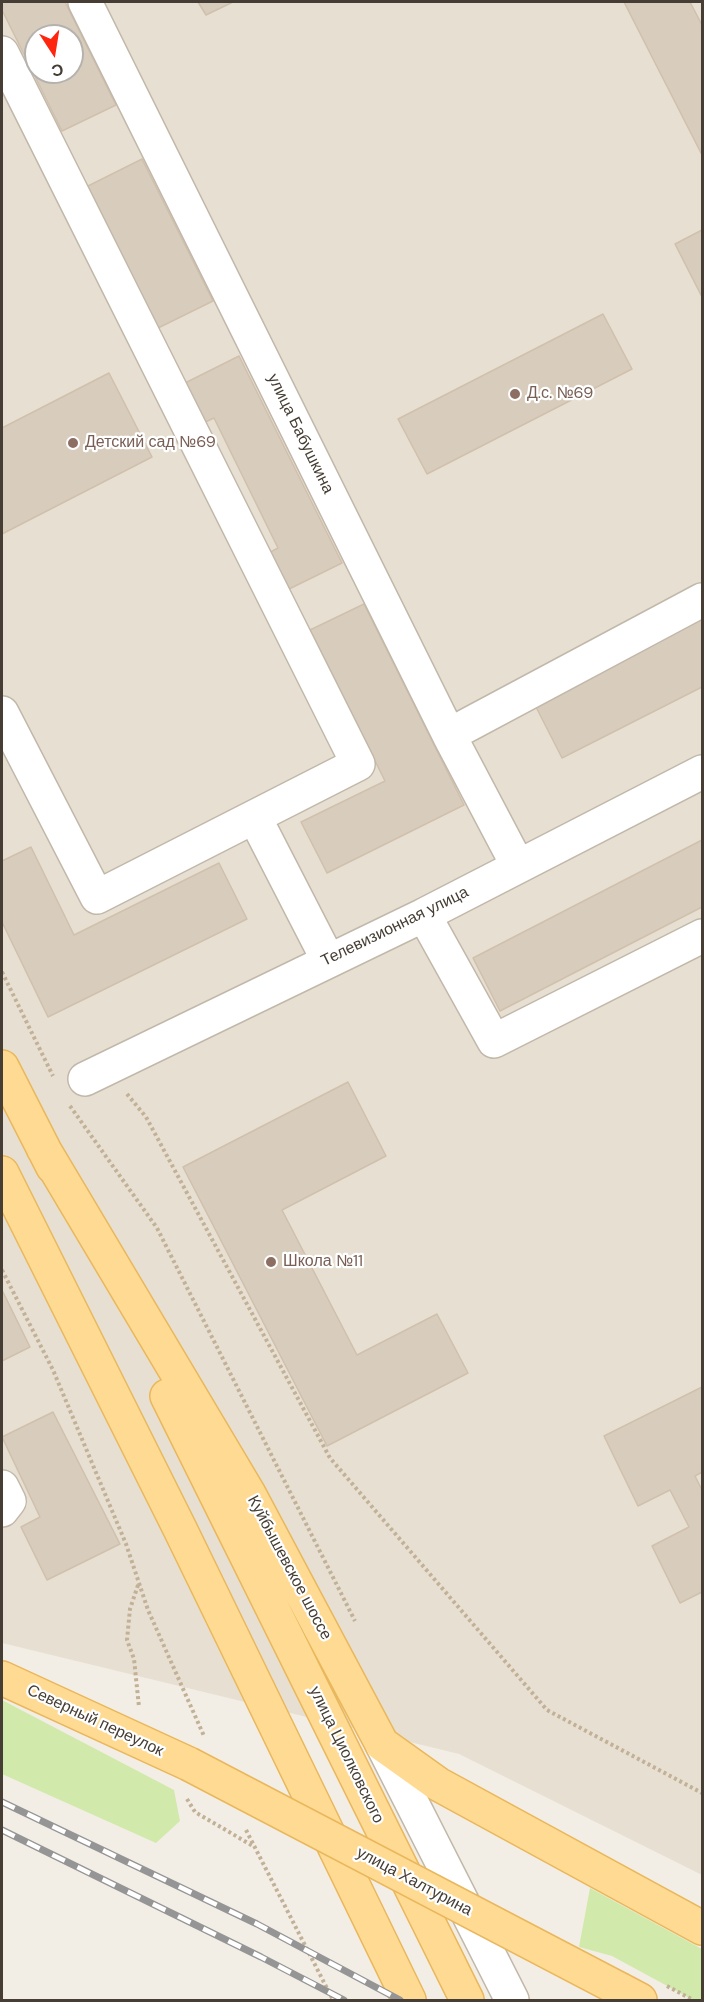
<!DOCTYPE html>
<html>
<head>
<meta charset="utf-8">
<style>
	body { margin:0 }
	#map { position:relative; width:704px; height:2002px; overflow:hidden; background:#f3eee5; font-family:"DM Sans",sans-serif }
	canvas { display:block }
	.frame { position:absolute; inset:0; border:3px solid #463e34; pointer-events:none }
	.north { position:absolute; left:24px; top:24px; width:60px; height:60px; box-sizing:border-box; background:#fff; border:2px solid #b5b2ae; border-radius:50%; rotate:168deg; font-size:16px; font-weight:700; line-height:24px; text-align:center; color:#463e34 }
	.north::after { content:''; display:block; margin:auto; width:21px; height:27px; background:#ff2610; clip-path:polygon(50% 0,100% 100%,50% 72%,0 100%) }
</style>
</head>
<body>
<div id="map">
<canvas width="704" height="2002"></canvas>
<div class="frame"></div>
<div class="north">С</div>
</div>
<script>
const ctx = document.querySelector('canvas').getContext('2d');
ctx.lineJoin = 'round';
function fillPath(path, color) { ctx.fillStyle = color; ctx.fill(path, 'evenodd'); }
const poly = rows => new Path2D(rows.map(r => 'M' + r).join(''));
function trace(path, color, width, dash) { ctx.strokeStyle = color; ctx.lineWidth = width; ctx.lineCap = dash ? 'butt' : 'round'; ctx.setLineDash(dash || []); ctx.stroke(path); }
function write(font, color, halo, rows, align = 'center') {
  ctx.font = font + ' "DM Sans",sans-serif'; ctx.lineWidth = 4.5; ctx.setLineDash([]); ctx.textBaseline = 'middle'; ctx.strokeStyle = halo; ctx.fillStyle = color; for (const [text, x, y, turn = 0] of rows) {
    ctx.save(); ctx.translate(x, y); ctx.rotate((+turn || 0) * Math.PI / 180); ctx.textAlign = isNaN(turn) ? turn : align; if (halo) ctx.strokeText(text, 0, 0); ctx.fillText(text, 0, 0); ctx.restore();
  }
}
const residential = poly([
	[2,2,702,2,702,1875,459,1754,2,1643],
	[36,36,72,36,72,72,36,72]
]);
const green = poly([
	[2,1700,174,1790,180,1821,156,1843,2,1774],
	[590,1888,702,1949,702,2000,693,2000,612,1956,579,1947]
]);
const building = poly([
	[2,2,65,2,116,105,62,131,2,10,2,2],
	[36,36,72,36,72,72,36,72,36,36],
	[198,2,233,2,206,15,198,2],
	[624,2,690,2,702,25,702,155,624,2],
	[142,159,213,301,154,330,84,188,142,159],
	[702,230,702,297,675,244,702,230],
	[603,314,632,369,427,474,398,419,603,314],
	[239,356,342,563,281,593,263,556,278,548,214,418,201,424,181,385,239,356],
	[109,373,152,457,2,534,2,428,109,373],
	[364,604,464,805,327,873,301,822,385,781,310,630,364,604],
	[702,619,702,687,562,758,535,705,702,619],
	[702,840,702,907,500,1011,473,958,702,840],
	[31,847,74,935,219,863,247,919,48,1017,2,922,2,861,31,847],
	[348,1082,386,1156,282,1210,357,1355,437,1314,468,1373,327,1446,183,1167,348,1082],
	[2,1290,30,1347,2,1361,2,1290],
	[702,1387,702,1472,695,1476,702,1490,702,1592,680,1603,652,1546,689,1527,670,1490,638,1506,604,1436,702,1387],
	[53,1412,120,1544,47,1580,21,1527,40,1517,2,1437,53,1412]
]);
const path = poly([
	[2,972,53,1076],
	[127,1094,146,1117,330,1458,547,1710,702,1793],
	[70,1106,157,1228,355,1621],
	[2,1270,53,1370,126,1544,148,1610,204,1736],
	[138,1585,130,1609,127,1640,134,1659,139,1707],
	[187,1799,195,1812,253,1846],
	[246,1830,333,2000],
	[667,1986,693,2000]
]);
const minor = poly([
	[85,2,449,735,518,866],
	[2,53,358,764,97,897,2,713],
	[449,735,702,600],
	[255,818,328,960],
	[424,915,494,1041,702,936],
	[85,1079,424,915,702,772],
	[2,1487,9,1501,2,1510],
	[382,1744,512,2000]
]);
const major = poly([
	[2,1067,53,1167],
	[43,1148,249,1494,382,1744,438,1784,702,1928],
	[2,1173,180,1529,409,2000],
	[167,1396,467,2000],
	[2,1678,189,1764],
	[621,1990,640,2000]
]);
const rail = poly([
	[2,1802,257,1924,400,2000],
	[2,1830,261,1957,344,2000]
]);
const majorBridge = poly([
	[189,1764,621,1990]
]);
const markers = [
	[515,394,6,"#8d6e63"],
	[73,443,6,"#8d6e63"],
	[271,1262,6,"#8d6e63"]
];
const educationNames = [
	["Д.с. №69",527,394],
	["Детский сад №69",85,443],
	["Школа №11",283,1262]
];
const streetNames = [
	["улица Бабушкина",300,434,64],
	["Телевизионная улица",395,927,-26],
	["Куйбышевское шоссе",289,1568,62],
	["Северный переулок",95,1721,25],
	["улица Циолковского",346,1755,64],
	["улица Халтурина",414,1882,28]
];
fillPath(residential, '#e7e0d2');
fillPath(green, '#d1eaab');
fillPath(building, '#d8ccbc');
trace(building, '#d0c0ac', 1.5);
trace(minor, '#c2b8aa', 36);
trace(major, '#e9b75c', 36);
trace(path, '#c2b097', 4, [3, 3]);
trace(minor, '#fff', 33);
trace(major, '#ffda92', 33);
trace(rail, '#959595', 7);
trace(rail, '#fff', 4.5, [14]);
trace(majorBridge, '#e9b75c', 36, []);
trace(majorBridge, '#ffda92', 33);
for (const [x, y, r, color] of markers) { const dot = new Path2D(); dot.arc(x, y, r, 0, 2 * Math.PI); ctx.fillStyle = color; ctx.fill(dot); trace(dot, '#fff', 2); }
write('16px', '#785e54', '#fff', educationNames, 'left');
write('16px', '#463e34', '#fff', streetNames);
</script>
</body>
</html>
